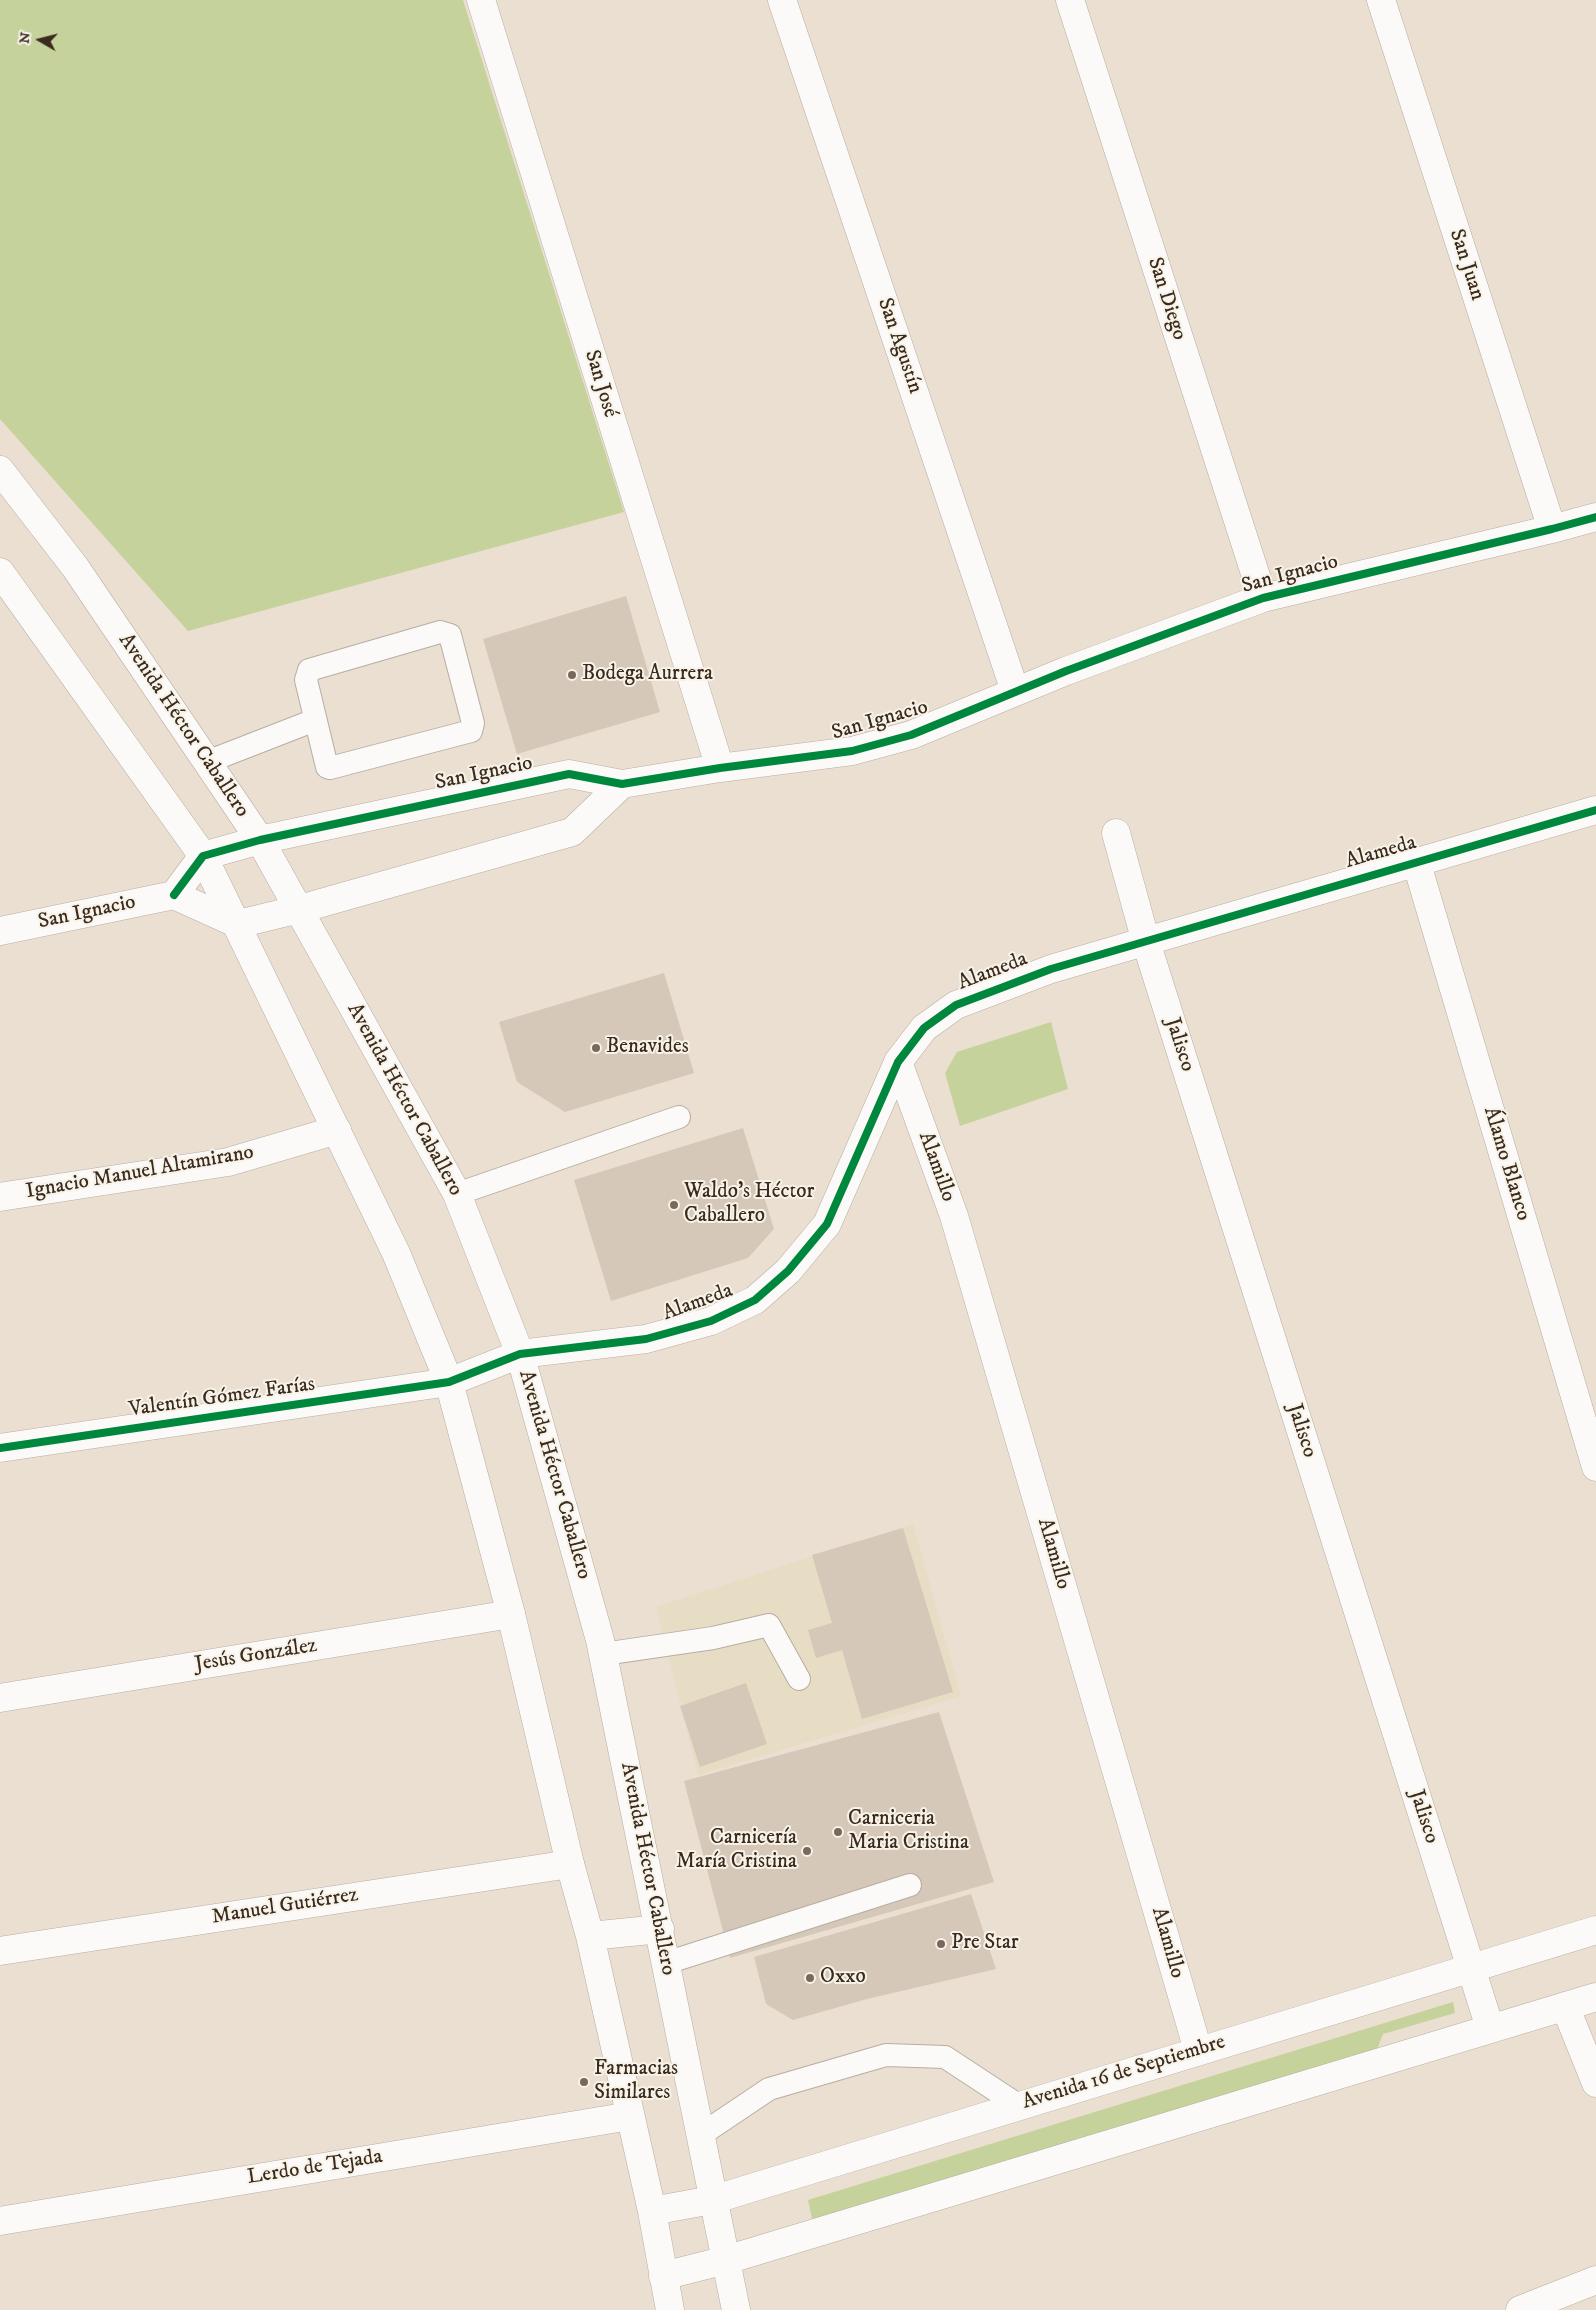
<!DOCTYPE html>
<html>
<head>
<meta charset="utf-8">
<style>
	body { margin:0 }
	#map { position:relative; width:1596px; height:2310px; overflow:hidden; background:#eadfd0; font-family:"IM FELL DW Pica",serif }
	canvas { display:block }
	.north { position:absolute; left:15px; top:15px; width:50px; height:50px; -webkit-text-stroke:4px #f7f3e8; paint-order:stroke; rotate:278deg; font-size:14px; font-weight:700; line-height:20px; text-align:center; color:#3b2a1e }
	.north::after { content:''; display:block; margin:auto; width:18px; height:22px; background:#3b2a1e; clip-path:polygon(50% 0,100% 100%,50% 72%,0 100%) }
</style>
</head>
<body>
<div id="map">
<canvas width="1596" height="2310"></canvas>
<div class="north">N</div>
</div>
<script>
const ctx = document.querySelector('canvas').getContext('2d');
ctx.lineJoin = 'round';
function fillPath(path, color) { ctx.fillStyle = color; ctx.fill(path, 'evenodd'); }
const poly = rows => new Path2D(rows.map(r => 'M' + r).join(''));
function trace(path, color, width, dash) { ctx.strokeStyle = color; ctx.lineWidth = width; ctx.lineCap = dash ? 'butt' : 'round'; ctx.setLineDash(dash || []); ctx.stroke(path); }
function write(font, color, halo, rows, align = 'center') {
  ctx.font = font + ' "IM FELL DW Pica",serif'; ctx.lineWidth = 4; ctx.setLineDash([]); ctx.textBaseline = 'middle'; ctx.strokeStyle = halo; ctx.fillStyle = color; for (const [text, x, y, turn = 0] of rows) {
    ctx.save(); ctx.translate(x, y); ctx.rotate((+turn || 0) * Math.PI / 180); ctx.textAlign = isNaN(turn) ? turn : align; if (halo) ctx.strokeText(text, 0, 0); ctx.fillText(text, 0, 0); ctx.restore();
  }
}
const built = poly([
	[913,1524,961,1696,698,1775,656,1607]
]);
const green = poly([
	[0,0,463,0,624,512,188,631,0,419],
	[1051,1022,1068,1089,960,1126,945,1073,957,1052],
	[1453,2002,1455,2013,1383,2034,1376,2052,813,2223,808,2200]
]);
const building = poly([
	[626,596,660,712,517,754,483,639],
	[664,973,694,1073,565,1112,517,1082,499,1022],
	[743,1128,774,1229,748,1258,611,1301,574,1180],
	[903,1528,953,1692,862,1719,842,1650,816,1658,808,1630,832,1623,812,1555],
	[746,1683,767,1744,700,1767,680,1706],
	[939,1712,994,1882,730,1958,684,1781],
	[971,1894,996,1969,867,1999,793,2020,766,2004,754,1957]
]);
const lane = poly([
	[440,632,450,635,473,723,471,731,330,768,327,767,306,680,309,670,440,632],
	[207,762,315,720],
	[457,1194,679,1117],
	[603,1654,713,1638,769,1625,799,1679],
	[666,1963,910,1885],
	[699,2136,769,2089,886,2055,945,2057,1018,2105]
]);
const street = poly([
	[481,0,720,768],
	[782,0,1015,691],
	[1070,0,1263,598],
	[1381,0,1552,529],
	[1116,833,1146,942,1490,2028],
	[1416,861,1596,1467],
	[174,895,203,856,260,840,569,774,622,784,720,768,852,751,911,735,1066,671,1263,598,1552,529,1596,517],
	[0,931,174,895,238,924,300,909,572,832,622,784],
	[898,1062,954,1216,1198,2050],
	[0,1197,228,1162,337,1130],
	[0,1448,449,1382,520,1354,646,1339,711,1321,755,1300,788,1271,827,1224,898,1062,924,1028,956,1005,1051,969,1596,810],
	[0,1698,511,1614],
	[0,1951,570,1864],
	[0,2221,630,2116],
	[1520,2310,1596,2280]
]);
const secondary = poly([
	[0,470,75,567,260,840,457,1194,520,1354,600,1640,736,2310],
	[0,572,203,856,396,1253,449,1382,511,1614,570,1864,590,1936,652,2211,670,2310],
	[590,1936,660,1929],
	[1565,2006,1596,2083],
	[652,2211,712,2200,1596,1930],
	[663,2276,726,2260,1596,1997]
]);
const cycleway = poly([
	[174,895,203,856,260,840,569,774,622,784,720,768,852,751,911,735,1066,671,1263,598,1552,529,1596,517],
	[0,1448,449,1382,520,1354,646,1339,711,1321,755,1300,788,1271,827,1224,898,1062,924,1028,956,1005,1051,969,1596,810]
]);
const markers = [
	[572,675,5,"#78695c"],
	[596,1048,5,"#78695c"],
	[674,1205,5,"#78695c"],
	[838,1832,5,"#78695c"],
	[807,1851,5,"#78695c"],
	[941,1944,5,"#78695c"],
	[810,1978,5,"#78695c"],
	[584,2082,5,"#78695c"]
];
const streetNames = [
	["San Juan",1466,265,72],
	["San Diego",1166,299,72],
	["San Agustín",899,346,71],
	["San José",600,384,73],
	["San Ignacio",1290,575,-15],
	["San Ignacio",880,721,-16],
	["Avenida Héctor Caballero",183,726,56],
	["San Ignacio",484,774,-12],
	["Alameda",1381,853,-16],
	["San Ignacio",87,913,-12],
	["Alameda",993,972,-21],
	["Jalisco",1179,1045,72],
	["Avenida Héctor Caballero",404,1100,61],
	["Álamo Blanco",1506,1164,73],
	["Alamillo",936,1167,70],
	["Ignacio Manuel Altamirano",140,1173,-10],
	["Alameda",698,1303,-20],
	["Valentín Gómez Farías",222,1398,-8],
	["Jalisco",1301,1431,72],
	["Avenida Héctor Caballero",554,1475,74],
	["Alamillo",1053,1554,74],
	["Jesús González",256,1656,-9],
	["Jalisco",1423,1817,72],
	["Avenida Héctor Caballero",647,1869,79],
	["Manuel Gutiérrez",285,1907,-9],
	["Alamillo",1167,1943,74],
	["Avenida 16 de Septiembre",1124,2073,-17],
	["Lerdo de Tejada",315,2168,-9]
];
const poiNames = [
	["Bodega Aurrera",582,675],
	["Benavides",606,1048],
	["Waldo's Héctor",684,1193],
	["Caballero",684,1217],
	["Carniceria",848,1820],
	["Maria Cristina",848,1844],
	["Carnicería",797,1839,"right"],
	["María Cristina",797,1863,"right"],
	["Pre Star",951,1944],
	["Oxxo",820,1978],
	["Farmacias",594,2070],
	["Similares",594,2094]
];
fillPath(built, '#e7ddc4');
fillPath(green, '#c6d29b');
fillPath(building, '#d5c8b8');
trace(lane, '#b6aea3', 24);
trace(street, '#b6aea3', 29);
trace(secondary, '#b6aea3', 29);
trace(lane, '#fcfaf8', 22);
trace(street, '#fcfaf8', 28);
trace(secondary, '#fcfaf8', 28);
trace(cycleway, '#00873e', 8);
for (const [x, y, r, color] of markers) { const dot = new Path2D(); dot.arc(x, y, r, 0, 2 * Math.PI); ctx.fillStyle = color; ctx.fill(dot); trace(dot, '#f7f3e8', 2); }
write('21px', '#3b2a1e', '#f7f3e8', streetNames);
write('21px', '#3b2a1e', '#f7f3e8', poiNames, 'left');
</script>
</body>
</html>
